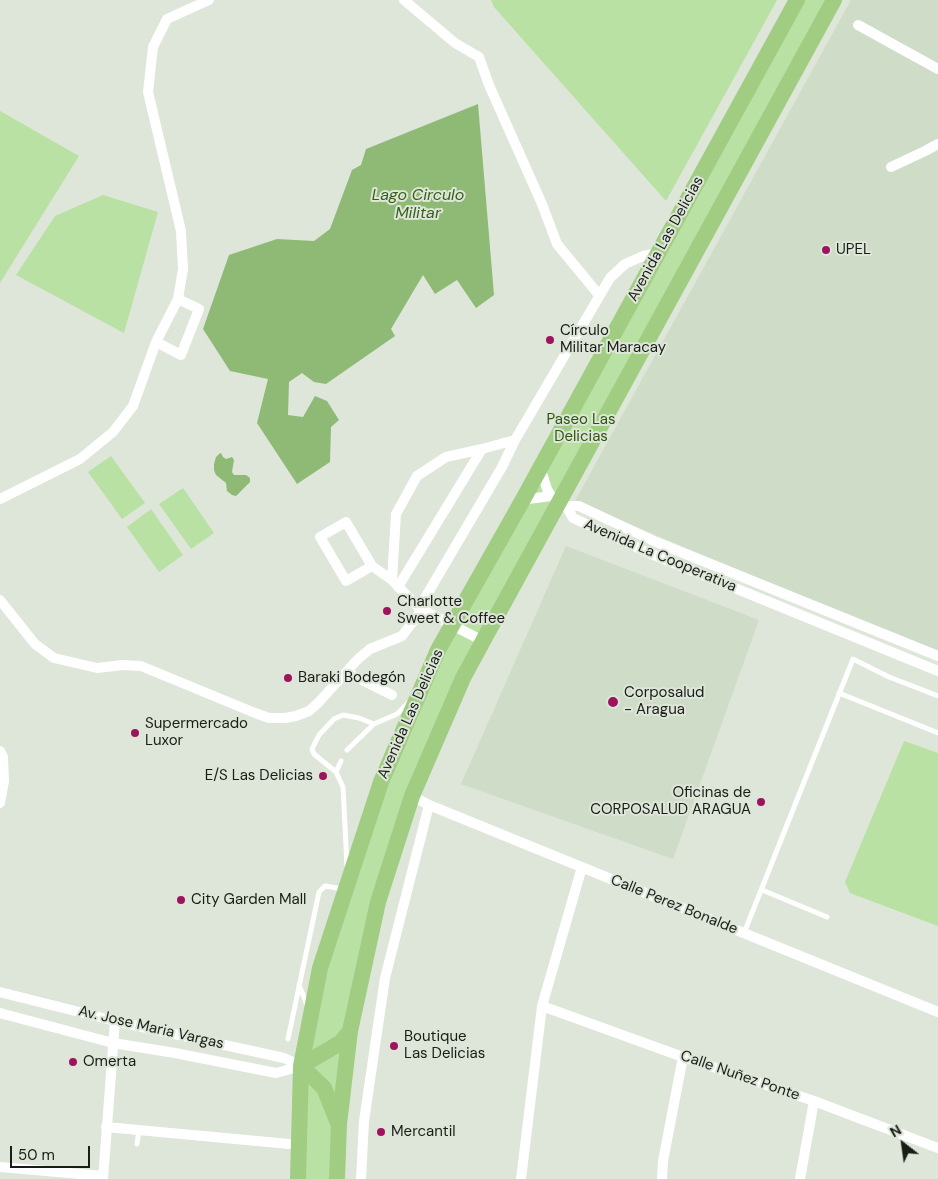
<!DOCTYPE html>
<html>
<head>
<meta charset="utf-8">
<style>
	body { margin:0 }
	#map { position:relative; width:938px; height:1179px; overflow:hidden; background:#dde6d8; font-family:"DM Sans",sans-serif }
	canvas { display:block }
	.north { position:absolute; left:878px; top:1119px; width:50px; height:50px; -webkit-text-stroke:4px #dde6d8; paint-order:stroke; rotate:330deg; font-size:14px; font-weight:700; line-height:20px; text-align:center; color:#191c17 }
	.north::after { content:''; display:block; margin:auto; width:18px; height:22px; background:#191c17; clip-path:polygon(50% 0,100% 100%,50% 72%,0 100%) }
	.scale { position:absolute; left:10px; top:1146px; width:80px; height:22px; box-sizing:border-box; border:2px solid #191c17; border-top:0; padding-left:6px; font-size:15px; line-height:18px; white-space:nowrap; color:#191c17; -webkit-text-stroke:4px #dde6d8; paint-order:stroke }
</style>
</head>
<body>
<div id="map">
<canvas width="938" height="1179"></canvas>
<div class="north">N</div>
<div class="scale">50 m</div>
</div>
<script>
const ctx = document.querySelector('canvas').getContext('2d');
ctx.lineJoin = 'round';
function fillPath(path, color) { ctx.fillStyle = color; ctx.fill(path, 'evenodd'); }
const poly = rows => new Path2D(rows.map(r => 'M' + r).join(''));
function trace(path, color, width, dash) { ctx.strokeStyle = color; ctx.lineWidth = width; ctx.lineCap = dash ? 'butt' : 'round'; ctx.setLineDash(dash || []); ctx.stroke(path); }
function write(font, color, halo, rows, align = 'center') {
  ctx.font = font + ' "DM Sans",sans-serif'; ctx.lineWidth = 4; ctx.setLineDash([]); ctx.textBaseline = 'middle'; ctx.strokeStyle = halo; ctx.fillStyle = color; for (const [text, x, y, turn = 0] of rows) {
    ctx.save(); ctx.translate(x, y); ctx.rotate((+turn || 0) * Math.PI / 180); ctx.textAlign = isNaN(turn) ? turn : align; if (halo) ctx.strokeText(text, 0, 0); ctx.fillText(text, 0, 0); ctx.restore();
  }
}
const built = poly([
	[851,0,938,0,938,654,575,501],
	[566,546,759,620,673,859,461,784]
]);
const green = poly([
	[491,0,777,0,666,201,494,7],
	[797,0,834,0,562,497,412,796,350,1031,337,1179,298,1179,320,968,438,650],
	[0,111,79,156,0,283],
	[103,195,158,212,124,333,16,275,55,216],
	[111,456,145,503,122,519,88,472],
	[183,488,214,533,191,549,159,504],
	[151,509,183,555,159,572,127,527],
	[904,741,938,753,938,926,850,893,845,882]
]);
const water = poly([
	[478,104,494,295,476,308,457,280,435,294,423,275,391,329,395,336,326,384,314,382,302,373,289,382,288,415,303,417,315,396,327,401,339,420,331,427,330,462,297,484,257,423,268,379,230,371,203,329,229,255,277,239,314,241,330,229,352,170,361,165,366,149],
	[221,453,223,457,226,459,232,457,234,460,232,472,234,475,246,475,250,478,250,482,236,496,232,495,227,491,226,483,216,475,214,470,214,464,216,457,219,454]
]);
const lane = poly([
	[839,693,938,733],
	[347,750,374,724],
	[336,772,341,761],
	[347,866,343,787,336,772,314,754,312,749,319,735,334,719,343,715,359,718,374,724,397,714,409,702],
	[762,890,827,917],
	[744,933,853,659,889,677,938,696],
	[299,985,307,1005],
	[288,1039,319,892,325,886,343,889],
	[137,1144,139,1130]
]);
const street = poly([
	[404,0,455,43,479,57,489,85,542,204,557,244,599,295],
	[858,25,938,69],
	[891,167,925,151,938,144],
	[178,299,199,309,181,355,156,342,178,299,183,269,181,231,148,92,153,47,167,19,209,0],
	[515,440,610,278,625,264,643,256,658,253],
	[540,467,547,489,551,496,564,505],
	[0,499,80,459,113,432,133,406,156,342],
	[521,503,528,499,551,496],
	[372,566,346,581,320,537,346,522,372,566,392,580,419,608,483,641],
	[392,580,396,514,417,476,446,457,482,449,515,440,502,467,419,608],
	[398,587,482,449],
	[0,600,35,644,54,658,97,668,123,665,141,666,255,713,269,718,285,718,296,716,309,711,318,703,358,659,370,649,402,636,422,610],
	[938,656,656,542,579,506,566,506,573,518,649,553,938,671],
	[346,672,392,695],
	[0,751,3,757,4,781,0,803],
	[412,796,429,805,938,1012],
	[0,992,115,1021,284,1058,301,1066],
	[542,1006,683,1057,814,1101,938,1148],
	[0,1013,113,1043,175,1053,276,1073,301,1066],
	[106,1127,300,1145],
	[0,1167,103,1176],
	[103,1179,115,1021],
	[361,1179,364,1121,385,978,429,805],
	[521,1179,542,1006,582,867],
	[662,1179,663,1161,683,1057],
	[800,1179,814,1101]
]);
const primary = poly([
	[338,1123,324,1088,301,1066,340,1043,350,1031],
	[298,1179,301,1066,320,968,381,782,438,650,521,503,797,0],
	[337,1179,339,1124,350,1031,378,902,412,796,463,678,483,641,834,0]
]);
const markers = [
	[826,250,5,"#9e135f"],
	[550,340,5,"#9e135f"],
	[387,611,5,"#9e135f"],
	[288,678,5,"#9e135f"],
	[613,702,6,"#9e135f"],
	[135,733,5,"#9e135f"],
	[323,776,5,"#9e135f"],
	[761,802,5,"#9e135f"],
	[181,900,5,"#9e135f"],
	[394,1046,5,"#9e135f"],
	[73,1062,5,"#9e135f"],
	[381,1132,5,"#9e135f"]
];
const streetNames = [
	["Avenida Las Delicias",666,239,-61],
	["Avenida La Cooperativa",660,556,23],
	["Avenida Las Delicias",411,714,-66],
	["Calle Perez Bonalde",674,905,22],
	["Av. Jose Maria Vargas",151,1028,13],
	["Calle Nuñez Ponte",740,1076,19]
];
const poiNames = [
	["UPEL",836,250],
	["Círculo",560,331],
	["Militar Maracay",560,348],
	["Charlotte",397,602],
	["Sweet & Coffee",397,619],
	["Baraki Bodegón",298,678],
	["Corposalud",624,693],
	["- Aragua",624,710],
	["Supermercado",145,724],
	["Luxor",145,741],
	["E/S Las Delicias",313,776,"right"],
	["Oficinas de",751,793,"right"],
	["CORPOSALUD ARAGUA",751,810,"right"],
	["City Garden Mall",191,900],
	["Boutique",404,1037],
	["Las Delicias",404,1054],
	["Omerta",83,1062],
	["Mercantil",391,1132]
];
const parkNames = [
	["Paseo Las",581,420],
	["Delicias",581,437]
];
const waterNames = [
	["Lago Circulo",418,196],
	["Militar",418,214]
];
fillPath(built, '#cedcc8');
fillPath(green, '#b9e1a4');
fillPath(water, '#8eba76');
trace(lane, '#fff', 5);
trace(street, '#fff', 10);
trace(primary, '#a1cd82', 16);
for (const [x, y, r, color] of markers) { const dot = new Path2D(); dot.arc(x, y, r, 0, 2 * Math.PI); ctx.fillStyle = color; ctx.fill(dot); trace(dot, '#dde6d8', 2); }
write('15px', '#191c17', '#dde6d8', streetNames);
write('15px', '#191c17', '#dde6d8', poiNames, 'left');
write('15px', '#2c550d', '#dde6d8', parkNames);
write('italic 16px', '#355e19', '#dde6d8', waterNames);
</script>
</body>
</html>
